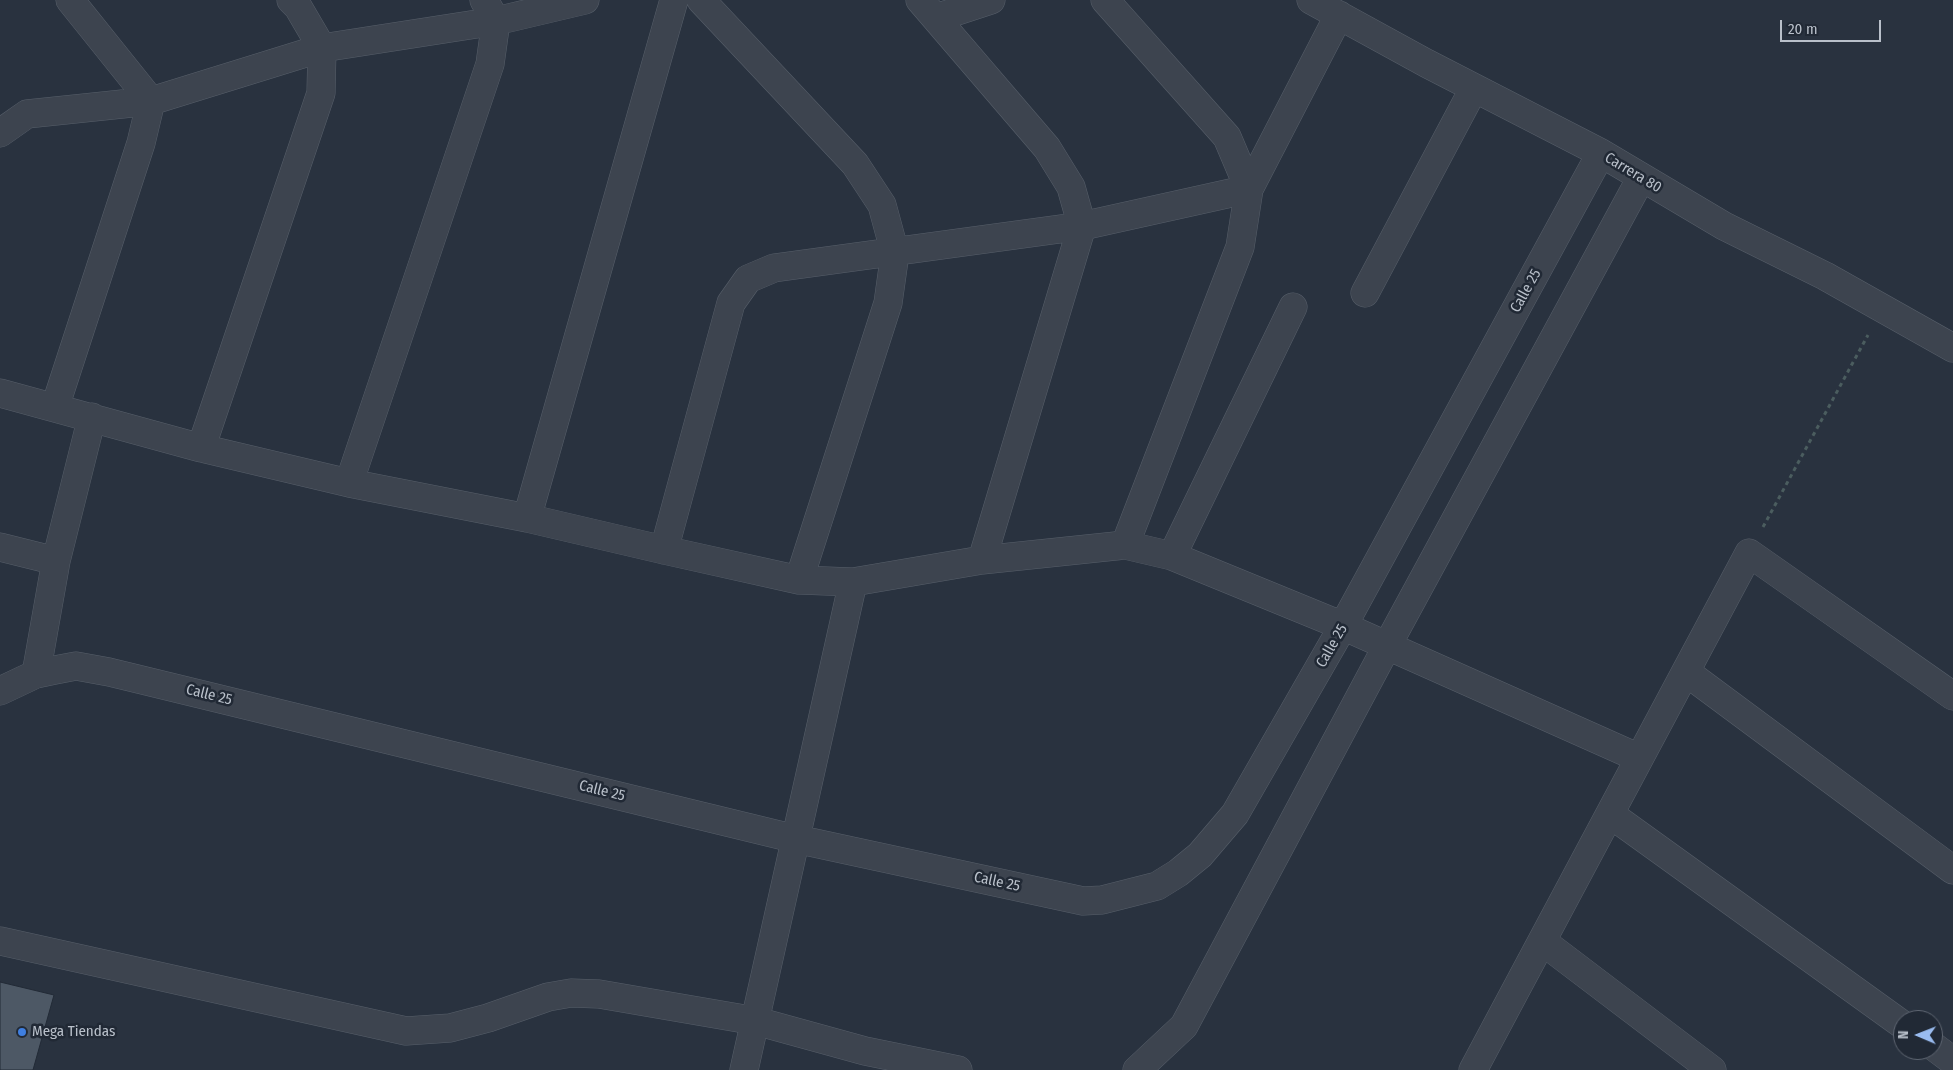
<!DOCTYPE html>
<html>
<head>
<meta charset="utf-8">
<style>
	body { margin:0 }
	#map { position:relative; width:1953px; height:1070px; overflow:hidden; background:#29323f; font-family:"Fira Sans Condensed",sans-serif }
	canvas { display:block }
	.north { position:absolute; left:1893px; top:1010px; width:50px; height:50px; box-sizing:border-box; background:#212935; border:1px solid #5e6571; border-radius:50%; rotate:271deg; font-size:14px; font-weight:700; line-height:20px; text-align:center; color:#b9c0ca }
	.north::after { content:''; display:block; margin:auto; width:18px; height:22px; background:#99bbef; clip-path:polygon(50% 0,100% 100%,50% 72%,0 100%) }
	.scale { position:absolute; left:1780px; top:20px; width:101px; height:22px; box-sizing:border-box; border:2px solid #b9c0ca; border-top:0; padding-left:6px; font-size:15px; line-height:18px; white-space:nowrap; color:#b9c0ca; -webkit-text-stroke:4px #212935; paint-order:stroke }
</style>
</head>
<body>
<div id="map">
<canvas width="1953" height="1070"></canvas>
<div class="north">N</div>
<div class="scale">20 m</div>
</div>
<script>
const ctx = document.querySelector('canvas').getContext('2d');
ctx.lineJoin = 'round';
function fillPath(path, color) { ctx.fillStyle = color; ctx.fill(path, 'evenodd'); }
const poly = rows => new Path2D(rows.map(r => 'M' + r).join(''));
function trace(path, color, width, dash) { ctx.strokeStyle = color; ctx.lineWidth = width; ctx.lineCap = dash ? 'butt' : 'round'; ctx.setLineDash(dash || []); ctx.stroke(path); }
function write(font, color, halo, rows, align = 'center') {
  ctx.font = font + ' "Fira Sans Condensed",sans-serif'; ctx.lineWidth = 5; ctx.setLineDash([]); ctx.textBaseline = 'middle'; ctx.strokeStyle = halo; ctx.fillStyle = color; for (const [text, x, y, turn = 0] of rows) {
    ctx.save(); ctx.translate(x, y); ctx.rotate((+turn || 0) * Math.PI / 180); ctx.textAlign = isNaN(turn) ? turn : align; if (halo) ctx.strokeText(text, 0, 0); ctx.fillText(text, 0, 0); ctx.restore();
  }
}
const building = poly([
	[0,982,54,995,33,1070,0,1070,0,982]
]);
const path = poly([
	[1763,527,1868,335]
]);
const minor = poly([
	[70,0,151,101],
	[701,0,855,164,882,205,895,253,888,303,799,580],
	[920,0,1047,148,1071,187,1082,226,982,560],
	[1105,0,1227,137,1249,189],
	[1311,0,1426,63,1601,153,1724,226,1825,276,1953,348],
	[936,18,991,0],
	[0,133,27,114,151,101,322,48,496,21,585,0],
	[1365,293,1474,88],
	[0,393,201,448,349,483,527,518,664,550,799,580,853,582,982,560,1125,545,1172,556,1343,626,1639,758],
	[55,407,141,143,151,101],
	[201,448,321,93,322,48,298,7,291,0],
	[349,483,490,64,496,21,484,0],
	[527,518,674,0],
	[1125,545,1240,247,1249,189,1339,15],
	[0,547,56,561],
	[664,550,731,303,748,279,774,268,1082,226,1249,189],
	[1172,556,1293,307],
	[1686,672,1953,870],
	[36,674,56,561,92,417],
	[0,691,36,674,55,670,76,666,109,672,796,839,1083,901,1102,900,1157,886,1178,873,1200,855,1235,814,1343,626,1601,153],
	[1610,814,1903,1025],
	[0,941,406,1031,450,1028,488,1018,548,997,571,993,599,994,756,1021,865,1051,958,1070],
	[1542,941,1712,1070],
	[1933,1046,1953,1061],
	[744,1070,853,582],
	[1137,1070,1184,1026,1387,646,1641,178],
	[1473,1070,1749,553,1953,696]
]);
const markers = [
	[22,1032,5,"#3f7fe0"]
];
const streetNames = [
	["Carrera 80",1633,173,31],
	["Calle 25",1526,291,-61],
	["Calle 25",1332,646,-60],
	["Calle 25",209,695,14],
	["Calle 25",602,791,14],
	["Calle 25",997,882,12]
];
const poiNames = [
	["Mega Tiendas",32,1032]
];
fillPath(building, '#4d5865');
trace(building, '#232b37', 1);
trace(minor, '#575f6a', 29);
trace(path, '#4b5d5f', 3, [4, 4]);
trace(minor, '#3d444f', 28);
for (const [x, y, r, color] of markers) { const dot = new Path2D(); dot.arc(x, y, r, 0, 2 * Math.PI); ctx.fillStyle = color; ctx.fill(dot); trace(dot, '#212935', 2); }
write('15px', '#b9c0ca', '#212935', streetNames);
write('15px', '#b9c0ca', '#212935', poiNames, 'left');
</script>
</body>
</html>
